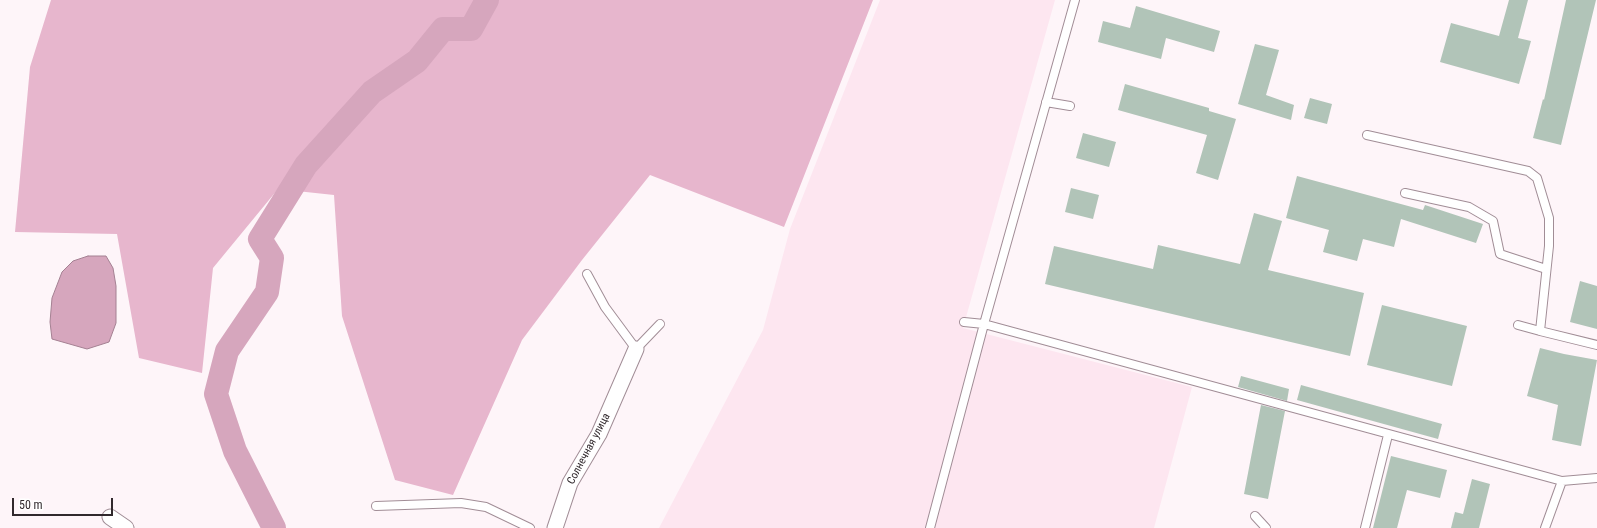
<!DOCTYPE html>
<html>
<head>
<meta charset="utf-8">
<style>
	body { margin:0 }
	#map { position:relative; width:1597px; height:528px; overflow:hidden; background:#fef5f9; font-family:"Roboto Condensed",sans-serif }
	canvas { display:block }
	.scale { position:absolute; left:12px; top:498px; width:101px; height:18px; box-sizing:border-box; border:2px solid #31292d; border-top:0; padding-left:5px; font-size:12px; line-height:14px; white-space:nowrap; color:#31292d; -webkit-text-stroke:3px #fff; paint-order:stroke }
</style>
</head>
<body>
<div id="map">
<canvas width="1597" height="528"></canvas>
<div class="scale">50 m</div>
</div>
<script>
const ctx = document.querySelector('canvas').getContext('2d');
ctx.lineJoin = 'round';
function fillPath(path, color) { ctx.fillStyle = color; ctx.fill(path, 'evenodd'); }
const poly = rows => new Path2D(rows.map(r => 'M' + r).join(''));
function trace(path, color, width, dash) { ctx.strokeStyle = color; ctx.lineWidth = width; ctx.lineCap = dash ? 'butt' : 'round'; ctx.setLineDash(dash || []); ctx.stroke(path); }
function write(font, color, halo, rows, align = 'center') {
  ctx.font = font + ' "Roboto Condensed",sans-serif'; ctx.lineWidth = 3; ctx.setLineDash([]); ctx.textBaseline = 'middle'; ctx.strokeStyle = halo; ctx.fillStyle = color; for (const [text, x, y, turn = 0] of rows) {
    ctx.save(); ctx.translate(x, y); ctx.rotate((+turn || 0) * Math.PI / 180); ctx.textAlign = isNaN(turn) ? turn : align; if (halo) ctx.strokeText(text, 0, 0); ctx.fillText(text, 0, 0); ctx.restore();
  }
}
const built = poly([
	[880,0,1055,0,963,328,1192,387,1154,528,659,528,763,330,790,229]
]);
const forest = poly([
	[51,0,873,0,784,227,650,175,582,260,522,340,453,495,395,480,342,316,334,195,278,189,213,268,202,373,139,358,117,234,15,232,30,67]
]);
const water = poly([
	[88,256,106,256,113,268,116,286,116,323,109,342,87,349,52,339,50,322,52,298,62,272,73,261,88,256]
]);
const river = poly([
	[274,528,235,451,216,394,227,351,267,292,272,258,260,239,306,165,372,92,417,61,443,29,471,29,487,0]
]);
const building = poly([
	[1509,0,1528,0,1518,38,1531,41,1519,84,1440,62,1451,23,1499,36],
	[1566,0,1596,0,1561,145,1533,138,1543,99,1544,100],
	[1136,6,1220,31,1214,52,1166,38,1161,59,1098,42,1103,21,1130,28],
	[1255,44,1279,50,1266,95,1294,105,1291,120,1238,104],
	[1125,84,1209,108,1209,111,1236,119,1218,180,1196,173,1207,135,1118,110],
	[1310,98,1332,104,1327,124,1304,118],
	[1083,133,1116,142,1109,167,1076,158],
	[1297,176,1423,210,1425,205,1483,224,1476,243,1401,219,1394,247,1363,239,1357,261,1323,252,1329,230,1286,218],
	[1071,188,1099,195,1093,219,1065,212],
	[1254,213,1282,221,1268,270,1364,293,1350,356,1045,284,1054,246,1153,269,1158,245,1240,264],
	[1580,281,1597,286,1597,329,1570,322],
	[1382,305,1467,326,1452,386,1367,365],
	[1540,348,1564,354,1597,360,1581,446,1552,440,1558,405,1527,396],
	[1241,376,1289,389,1287,401,1238,387],
	[1301,385,1442,424,1438,439,1297,400],
	[1261,405,1285,411,1268,499,1244,494],
	[1391,456,1447,470,1440,498,1407,490,1397,528,1373,528],
	[1472,479,1490,484,1479,528,1451,528,1455,512,1463,514]
]);
const service = poly([
	[1046,102,1070,106],
	[1367,135,1528,171,1537,178,1549,218,1549,246,1540,331,1597,345],
	[1405,193,1469,207,1493,221,1500,254,1546,269],
	[587,274,605,307,636,349,660,324],
	[964,322,984,324,1562,481,1597,478],
	[1518,325,1540,331],
	[376,506,461,503,486,507,530,528],
	[1255,516,1266,528],
	[930,528,984,324,1075,0],
	[1365,528,1388,435],
	[1545,528,1562,481]
]);
const minor = poly([
	[110,517,126,528],
	[555,528,570,483,599,434,636,349]
]);
const streetNames = [
	["Солнечная улица",589,449,-62]
];
fillPath(built, '#fde6f0');
fillPath(forest, '#e7b6cd');
fillPath(water, '#d6a6bd');
trace(water, '#a48092', 1);
trace(river, '#d6a6bd', 24);
fillPath(building, '#b1c4b8');
trace(service, '#a18d96', 10);
trace(minor, '#a18d96', 17);
trace(service, '#fff', 8);
trace(minor, '#fff', 15);
write('11px', '#31292d', '#fff', streetNames);
</script>
</body>
</html>
